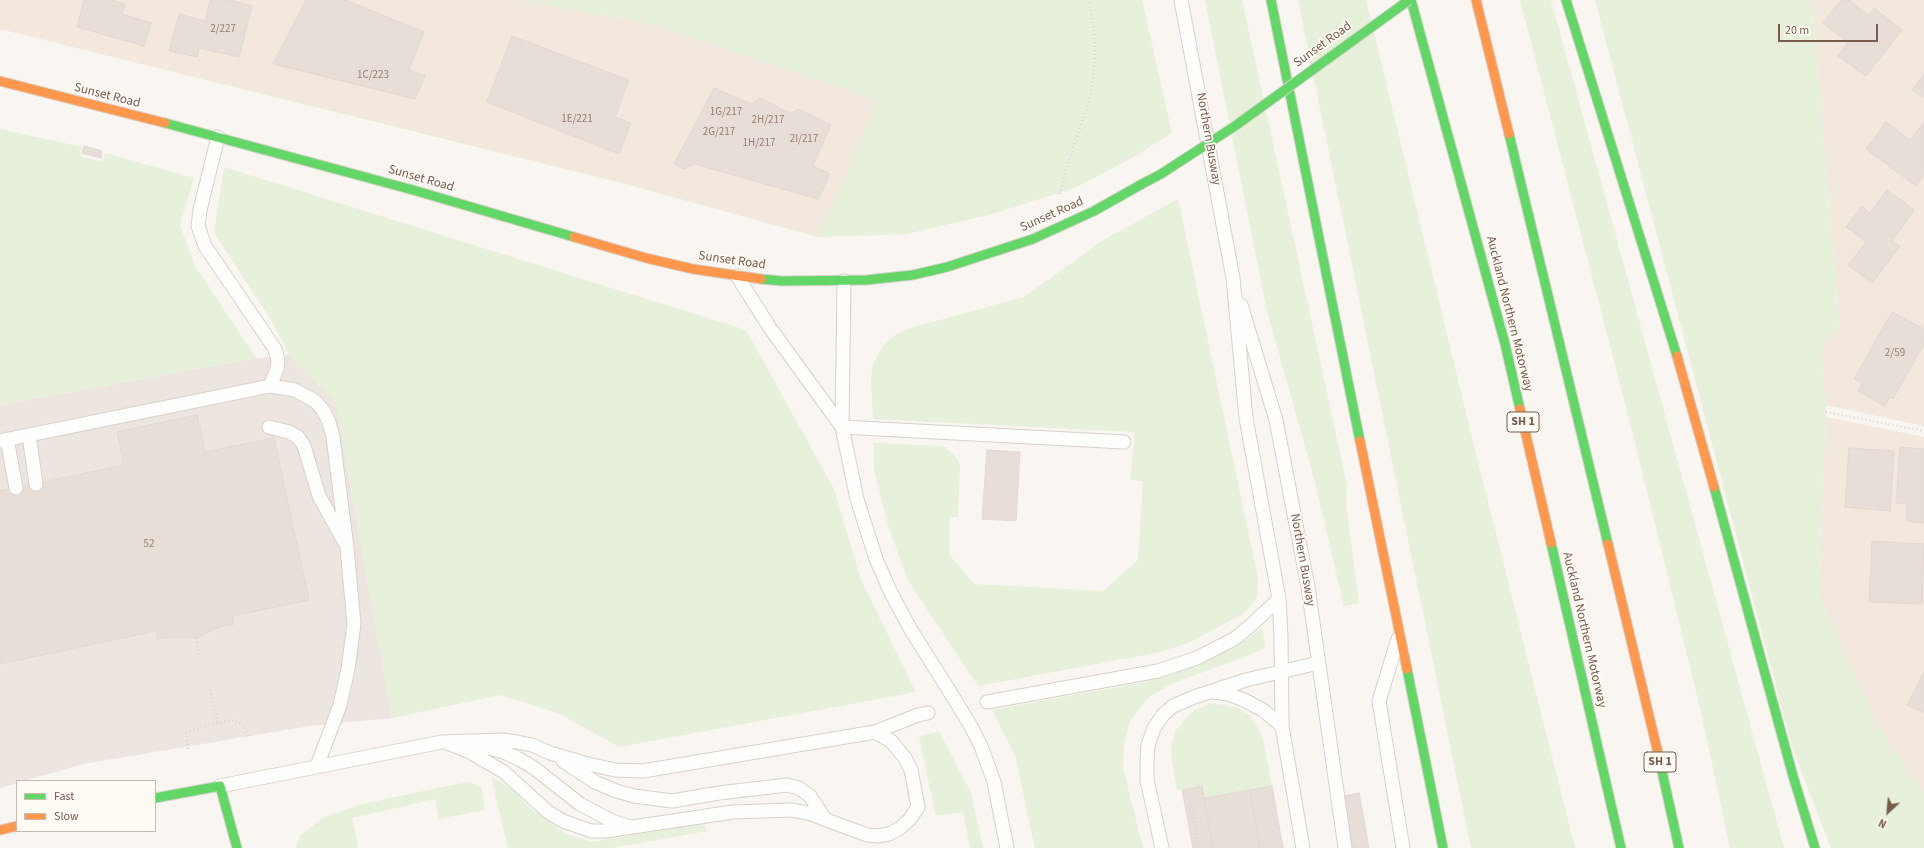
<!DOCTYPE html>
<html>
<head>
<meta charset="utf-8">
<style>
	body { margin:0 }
	#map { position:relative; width:1924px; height:848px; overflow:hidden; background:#f9f5f0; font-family:"Source Sans 3",sans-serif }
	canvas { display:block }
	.legend { position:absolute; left:16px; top:780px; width:140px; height:52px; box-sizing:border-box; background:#fffaf3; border:1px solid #cabbb1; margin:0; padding:5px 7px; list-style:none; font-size:12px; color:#7a5c4d }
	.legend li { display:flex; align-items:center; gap:8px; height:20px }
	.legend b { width:20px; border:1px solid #cabbb1 }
	.north { position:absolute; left:1868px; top:792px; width:40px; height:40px; -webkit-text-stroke:3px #fffaf3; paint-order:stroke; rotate:206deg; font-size:11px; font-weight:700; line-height:16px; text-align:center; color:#7a5c4d }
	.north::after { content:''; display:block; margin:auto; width:14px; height:18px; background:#7a5c4d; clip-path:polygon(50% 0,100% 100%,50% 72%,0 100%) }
	.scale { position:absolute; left:1778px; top:24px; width:100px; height:18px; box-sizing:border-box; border:2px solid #7a5c4d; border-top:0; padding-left:5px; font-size:12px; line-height:14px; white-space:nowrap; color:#7a5c4d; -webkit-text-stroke:3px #fffaf3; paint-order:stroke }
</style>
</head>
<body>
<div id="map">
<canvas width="1924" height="848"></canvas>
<ul class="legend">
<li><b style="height:5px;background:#63d668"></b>Fast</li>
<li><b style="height:5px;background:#ff974d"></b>Slow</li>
</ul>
<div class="north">N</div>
<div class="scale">20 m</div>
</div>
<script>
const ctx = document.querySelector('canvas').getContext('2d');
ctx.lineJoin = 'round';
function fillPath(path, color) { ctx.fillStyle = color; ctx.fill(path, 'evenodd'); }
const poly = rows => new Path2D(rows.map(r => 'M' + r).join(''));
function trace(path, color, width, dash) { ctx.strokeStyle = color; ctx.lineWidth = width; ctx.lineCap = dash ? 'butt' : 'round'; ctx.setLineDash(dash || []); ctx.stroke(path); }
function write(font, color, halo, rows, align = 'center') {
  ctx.font = font + ' "Source Sans 3",sans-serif'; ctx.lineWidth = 3.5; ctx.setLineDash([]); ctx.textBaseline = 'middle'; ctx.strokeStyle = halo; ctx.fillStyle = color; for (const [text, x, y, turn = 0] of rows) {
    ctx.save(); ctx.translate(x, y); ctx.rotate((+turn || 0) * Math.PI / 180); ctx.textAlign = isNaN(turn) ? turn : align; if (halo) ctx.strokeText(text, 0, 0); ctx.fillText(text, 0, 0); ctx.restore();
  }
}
const residential = poly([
	[0,0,519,0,647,23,877,100,846,176,818,237,626,184,0,29],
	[1812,0,1924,0,1924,426,1825,405,1822,343,1840,329],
	[1826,417,1924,437,1924,795,1876,724,1819,596]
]);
const industrial = poly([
	[289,355,336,403,392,718,310,726,83,764,23,781,17,781,17,783,0,788,0,405,256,358]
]);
const green = poly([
	[519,0,1142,0,1172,133,1137,155,1075,188,989,215,906,234,818,237,846,176,877,100,647,23],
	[1205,0,1242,0,1347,485,1346,504,1359,603,1344,606,1315,482,1266,307],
	[1298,0,1366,0,1474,446,1575,848,1471,848],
	[1520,0,1551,0,1784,848,1730,848,1701,712,1633,434],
	[1595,0,1812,0,1840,329,1822,343,1826,417,1819,596,1876,724,1924,795,1924,848,1831,848,1792,747],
	[0,129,82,147,80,153,82,157,103,162,105,153,194,178,180,225,195,266,256,358,0,405],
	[224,167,746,330,834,489,861,580,916,692,619,747,558,713,500,695,392,718,336,403,289,355,272,321,214,233],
	[1178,199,1258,578,1257,597,1246,612,1224,624,1189,643,1156,653,978,686,907,579,888,525,874,470,874,443,943,446,955,456,960,464,958,517,950,517,949,554,974,584,1103,591,1138,560,1143,481,1130,480,1135,432,873,419,871,377,873,364,883,346,895,335,907,329,1024,297,1105,239],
	[1262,628,1266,647,1250,655,1173,683,1149,697,1130,721,1124,744,1123,768,1143,848,1035,848,1015,755,992,710,1140,683,1171,674,1205,662,1241,643],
	[1213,703,1238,708,1249,715,1257,726,1263,739,1272,786,1204,798,1202,786,1177,790,1172,762,1171,747,1175,732,1189,714,1196,709],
	[939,731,971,793,983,848,970,848,963,812,936,816,919,737],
	[491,777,511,788,531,809,565,833,591,842,704,823,707,831,612,848,508,848],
	[467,782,481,786,485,810,439,819,435,799,352,818,358,844,357,848,296,848,300,836,324,817,362,804]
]);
const building = poly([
	[84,0,111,0,125,4,122,14,151,23,144,46,77,27,84,0],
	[210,0,230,0,252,6,239,57,199,48,197,57,169,51,179,14,205,21,210,0],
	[306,0,346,0,424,32,409,70,425,76,415,99,273,64,306,0],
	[1841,0,1849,0,1869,16,1874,8,1902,30,1866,76,1838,56,1848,42,1823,23,1841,0],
	[512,36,629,80,615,117,631,123,619,154,487,102,512,36],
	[1924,74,1924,98,1912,90,1924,74],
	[714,88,751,104,760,98,791,114,798,109,831,125,813,166,830,174,818,199,695,164,683,169,674,164,714,88],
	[1886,122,1910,140,1924,122,1924,175,1916,186,1866,149,1886,122],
	[84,146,102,151,101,158,82,153,84,146],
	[1887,190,1914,210,1892,241,1900,246,1872,283,1848,265,1866,242,1846,227,1862,206,1870,213,1887,190],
	[1892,312,1924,329,1924,344,1893,399,1890,397,1885,406,1858,391,1862,383,1854,379,1892,312],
	[197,415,205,452,274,438,309,600,232,616,234,624,219,627,196,638,172,637,158,639,156,631,0,664,0,491,124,465,117,432,197,415],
	[1900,447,1924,449,1924,523,1906,521,1907,504,1896,503,1900,447],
	[1849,448,1894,451,1890,511,1845,507,1849,448],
	[987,450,1020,452,1016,521,982,519,987,450],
	[1872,541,1924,544,1922,604,1869,602,1872,541],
	[1924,672,1924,713,1907,705,1924,672],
	[1202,786,1204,798,1213,848,1193,848,1182,790,1202,786],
	[1272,786,1283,848,1260,848,1250,790,1272,786],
	[1250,790,1260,848,1213,848,1204,798,1250,790],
	[1359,793,1369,848,1353,848,1344,796,1359,793]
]);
const path = poly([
	[1060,194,1066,170,1090,98,1093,81,1095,60,1094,30,1089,0],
	[1826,412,1924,431],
	[196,638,199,656],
	[210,690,218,723],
	[188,749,186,733,208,725,234,720,244,725,249,739],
	[1189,794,1199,848]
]);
const lane = poly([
	[1181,0,1233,278,1246,418,1279,599,1281,637,1282,726,1303,848],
	[218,137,200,210,198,226,205,246,275,349,278,360,277,369,270,386],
	[737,276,770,328,842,427,1124,442],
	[844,281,842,427,857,499,876,559,891,593,911,630,950,692],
	[1241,305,1276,420,1308,587,1345,848],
	[269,427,289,432,298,437,304,446,319,496,344,541],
	[29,435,36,484],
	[7,439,16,488],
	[0,441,270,386,295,390,315,401,323,410,329,422,333,437,347,548,354,624,348,669,340,705,317,766],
	[1398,639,1379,701,1403,848],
	[1213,692,1228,694,1244,700,1263,710,1282,726],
	[987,702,1158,671,1197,658,1234,639,1250,626,1279,599],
	[969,723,981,746,994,782,1007,848],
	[450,744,468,751,504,772,548,812,563,821,591,831,606,831,733,812,791,810,808,813,867,835,878,836,889,834,900,828,910,819,918,807,911,770,905,758,891,741,875,732],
	[480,746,504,752,519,759,534,768,580,804,612,821,630,827],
	[563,761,595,782,616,791,634,796,672,801,719,793,787,785,799,788,810,796,825,819],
	[220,786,442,742,502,740,517,742,532,745,550,753,588,764,615,770,643,771,875,732,918,715,928,713],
	[1162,848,1147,780,1147,759,1148,745,1154,728,1163,715,1173,706,1194,697,1246,680,1318,663]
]);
const fast = poly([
	[1271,0,1360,441],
	[1411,0,1505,344,1520,409],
	[1566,0,1677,356],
	[165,123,413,190,574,237],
	[1509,134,1608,544],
	[761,279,782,281,866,280,913,275,947,267,1033,239,1094,211,1142,184],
	[1714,487,1793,776,1815,848],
	[1551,543,1621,848],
	[1407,669,1443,848],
	[1657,749,1679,848],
	[155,798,220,786,237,848]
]);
const slow = poly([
	[1476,0,1509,134],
	[0,81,165,123],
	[574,237,646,258,693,269,761,279],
	[1677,356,1714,487],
	[1520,409,1551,543],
	[1360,441,1407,669],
	[1608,544,1657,749],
	[0,830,17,826]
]);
const laneBridge = poly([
	[950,692,969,723]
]);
const fastBridge = poly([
	[1142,184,1161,174,1235,126,1409,0]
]);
const numberNames = [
	["2/227",223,30],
	["1C/223",373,76],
	["1G/217",726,113],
	["1E/221",577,120],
	["2H/217",768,121],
	["2G/217",719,133],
	["2I/217",804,140],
	["1H/217",759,144],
	["2/59",1895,354],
	["52",149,545]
];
const shields = [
	[1523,422,32],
	[1660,762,32]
];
const shieldNames = [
	["SH 1",1523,422],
	["SH 1",1660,762]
];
const streetNames = [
	["Sunset Road",1323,45,-36],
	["Sunset Road",107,96,14],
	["Northern Busway",1208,139,80],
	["Sunset Road",421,179,16],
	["Sunset Road",1052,215,-24],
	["Sunset Road",732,261,8],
	["Auckland Northern Motorway",1509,314,76],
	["Northern Busway",1302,560,80],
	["Auckland Northern Motorway",1584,630,77]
];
fillPath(residential, '#f2e8de');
fillPath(industrial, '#ede5e0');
fillPath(green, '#e7f0db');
fillPath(building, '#e6ded7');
trace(building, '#e2d8d2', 1);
trace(lane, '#d7d1cb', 15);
trace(fast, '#d9d2cb', 11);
trace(slow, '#d9d2cb', 11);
trace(path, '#dcd5d0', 2.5, [1, 3]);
trace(lane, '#fefefd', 13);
trace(fast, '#63d668', 9);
trace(slow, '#ff974d', 9);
trace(laneBridge, '#d7d1cb', 15, []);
trace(fastBridge, '#d9d2cb', 11, []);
trace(laneBridge, '#fefefd', 13);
trace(fastBridge, '#63d668', 9);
write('11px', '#977e72', null, numberNames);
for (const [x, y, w] of shields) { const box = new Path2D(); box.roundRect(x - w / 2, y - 10, w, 20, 3); ctx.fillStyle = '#fffaf3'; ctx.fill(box); trace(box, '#7a5c4d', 1); }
write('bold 12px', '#7a5c4d', null, shieldNames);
write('13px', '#7a5c4d', '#fffaf3', streetNames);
</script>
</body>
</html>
